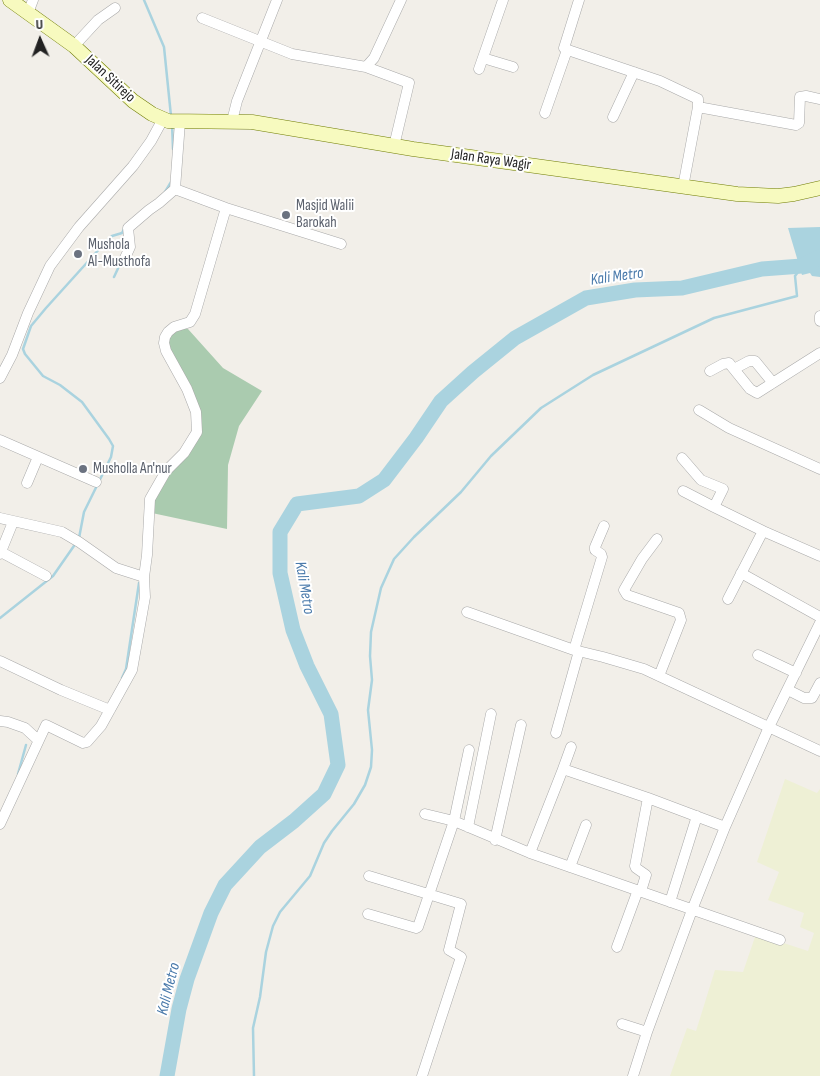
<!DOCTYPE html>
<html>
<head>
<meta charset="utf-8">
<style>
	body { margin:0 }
	#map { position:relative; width:820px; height:1076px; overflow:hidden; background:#f2efe9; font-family:"Sofia Sans Condensed",sans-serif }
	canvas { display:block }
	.north { position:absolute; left:15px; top:15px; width:50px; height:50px; -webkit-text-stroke:4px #fff; paint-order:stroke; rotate:358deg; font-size:14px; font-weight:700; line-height:20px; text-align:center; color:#222 }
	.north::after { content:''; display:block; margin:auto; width:18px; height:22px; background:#222; clip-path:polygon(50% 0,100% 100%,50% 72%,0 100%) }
</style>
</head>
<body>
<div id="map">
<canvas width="820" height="1076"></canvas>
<div class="north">U</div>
</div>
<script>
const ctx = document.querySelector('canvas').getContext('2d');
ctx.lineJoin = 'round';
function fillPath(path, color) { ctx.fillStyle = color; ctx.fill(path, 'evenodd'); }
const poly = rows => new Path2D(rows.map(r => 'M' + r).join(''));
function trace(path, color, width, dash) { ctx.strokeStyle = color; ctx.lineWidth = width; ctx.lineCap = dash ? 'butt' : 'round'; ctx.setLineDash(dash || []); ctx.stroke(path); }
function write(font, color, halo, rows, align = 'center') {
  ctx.font = font + ' "Sofia Sans Condensed",sans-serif'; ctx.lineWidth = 4; ctx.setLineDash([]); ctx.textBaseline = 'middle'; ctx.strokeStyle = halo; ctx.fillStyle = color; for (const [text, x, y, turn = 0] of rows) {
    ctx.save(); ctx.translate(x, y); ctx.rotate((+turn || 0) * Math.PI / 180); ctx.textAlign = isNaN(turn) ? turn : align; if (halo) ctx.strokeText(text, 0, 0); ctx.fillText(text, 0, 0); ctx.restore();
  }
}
const farmland = poly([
	[785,779,817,793,820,789,820,1076,670,1076,687,1028,696,1031,715,970,743,972,756,934,808,951,814,933,800,927,804,913,768,900,779,872,757,862]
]);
const cemetery = poly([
	[182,328,188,329,223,368,262,391,239,426,228,465,227,529,152,513,152,501,200,429,167,349,169,335]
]);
const water = poly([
	[820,227,820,277,812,276,810,273,802,275,788,228]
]);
const stream = poly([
	[144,0,164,47,171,116],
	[172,124,173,149],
	[165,192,171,182],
	[114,277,121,262],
	[79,538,84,512,111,457,113,446,109,439,82,402,60,385,43,376,25,354,23,349,31,326,46,308,102,246,112,236,122,233,124,229],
	[0,618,53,576,76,543],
	[122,678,126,669,139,583],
	[18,774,26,745],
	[254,1076,253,1028,260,997,266,952,273,926,280,912,310,876,324,843,332,831,354,804,365,785,371,767,372,750,368,710,372,680,370,656,371,632,381,588,394,559,414,537,461,492,491,456,541,408,593,375,714,318,797,296,795,276,801,268]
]);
const river = poly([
	[167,1076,179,1009,187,979,211,913,225,885,260,847,294,821,324,794,338,765,331,714,307,666,293,630,280,573,280,532,297,504,359,496,384,480,416,438,441,401,473,372,515,338,586,298,635,290,682,288,762,269,802,266,820,257]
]);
const street = poly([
	[579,0,564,48,565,49,660,81,698,99,698,107,683,187],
	[28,13,33,0],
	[202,18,292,54,366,67,374,58,401,0],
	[74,46,98,20,115,8],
	[483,58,513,67],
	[366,67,409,83,394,146],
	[479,69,503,0],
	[698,107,796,125,799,123,800,97,806,96,820,99],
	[545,113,567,50],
	[613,117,634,72],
	[232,121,237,101,277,0],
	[175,189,226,208,341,244],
	[124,260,130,247,128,228,149,210,159,203,175,189,180,122],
	[820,316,820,321],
	[734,369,749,361,755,361,773,383],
	[710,371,723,364,729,363,750,389,757,393,820,353],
	[0,378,12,355,28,313,50,266,79,227,133,166,151,141,163,119],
	[699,410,729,428,820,469],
	[0,440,96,482],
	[682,458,701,480,723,489,714,507,763,531,820,556],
	[27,483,38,457],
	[683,491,714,507],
	[0,518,62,532,79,542,116,568,144,577],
	[657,539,642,559,624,590,627,595,679,613,681,620,659,676],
	[1,552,46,576],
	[0,554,13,522],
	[741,573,820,617],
	[728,599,763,531],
	[467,612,574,650,603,657,644,669,820,751],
	[574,650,602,557,601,554,595,550,595,547,604,526],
	[758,655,796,673],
	[0,661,61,690,110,710],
	[788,690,804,698,812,698,820,683],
	[0,721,8,722,25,728,38,740],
	[556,733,579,651],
	[563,769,571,747],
	[425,814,454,821,469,750],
	[0,824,46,725,83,743,87,742,101,726,132,670,145,597,144,577,147,555,150,499,166,471,184,453,197,432,196,412,187,389,166,351,164,343,165,337,168,332,174,327,190,322,195,314,226,208],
	[468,827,491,714],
	[495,840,521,725],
	[530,853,563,769,648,798,725,827],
	[570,867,586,825],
	[369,876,461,904,449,950,461,957,422,1076],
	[641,891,646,875,636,868,635,866,648,798],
	[670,902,697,816],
	[368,914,416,928,418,927,454,821,530,853,780,940],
	[617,947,638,890],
	[622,1024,647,1032],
	[633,1076,647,1032,692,910,725,827,769,727,820,623]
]);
const secondary = poly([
	[10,0,74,46,133,101,152,114,168,121,252,122,413,149,737,194,778,196,794,194,820,188]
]);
const markers = [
	[286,215,5,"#6b7280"],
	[78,254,5,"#6b7280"],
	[83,469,5,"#6b7280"]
];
const streetNames = [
	["Jalan Sitirejo",110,79,43],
	["Jalan Raya Wagir",491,160,8]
];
const worshipNames = [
	["Masjid Walii",296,206],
	["Barokah",296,223],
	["Mushola",88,245],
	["Al-Musthofa",88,262],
	["Musholla An'nur",93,469]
];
const waterNames = [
	["Kali Metro",617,277,-8],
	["Kali Metro",304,588,80],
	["Kali Metro",169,989,-76]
];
fillPath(farmland, '#eef0d5');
fillPath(cemetery, '#aacbaf');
fillPath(water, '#aad3df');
trace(stream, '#aad3df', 2.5);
trace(river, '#aad3df', 15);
trace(street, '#a9a9a9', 11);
trace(secondary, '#707d05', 15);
trace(street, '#fff', 10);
trace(secondary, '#f7fabf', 14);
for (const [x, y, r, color] of markers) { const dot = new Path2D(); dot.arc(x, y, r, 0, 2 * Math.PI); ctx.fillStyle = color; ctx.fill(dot); trace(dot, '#fff', 2); }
write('15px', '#222', '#fff', streetNames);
write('15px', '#5b616d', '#fff', worshipNames, 'left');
write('italic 16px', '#4a7aab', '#fff', waterNames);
</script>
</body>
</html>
